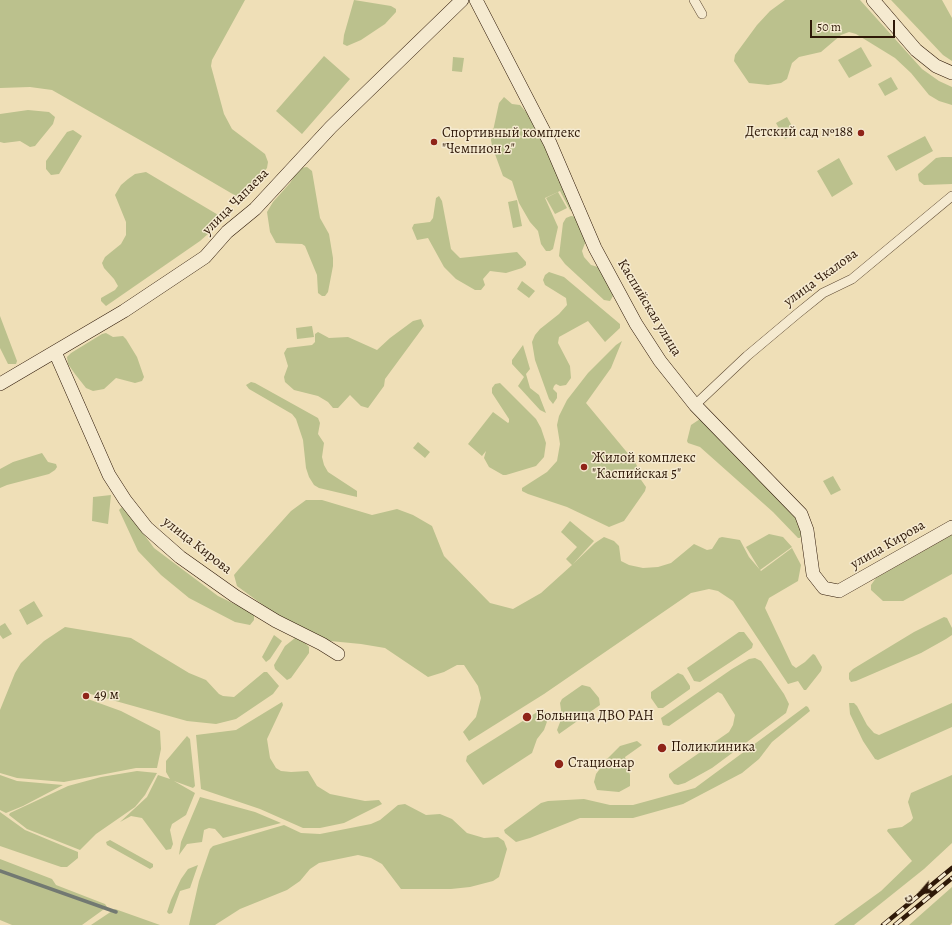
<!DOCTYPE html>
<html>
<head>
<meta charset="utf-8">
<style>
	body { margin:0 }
	#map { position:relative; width:952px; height:925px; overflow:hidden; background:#efdfb7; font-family:Alegreya,serif }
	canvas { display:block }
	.north { position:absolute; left:900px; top:873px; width:40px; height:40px; -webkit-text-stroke:3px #f5ead0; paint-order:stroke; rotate:242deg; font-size:11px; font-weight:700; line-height:16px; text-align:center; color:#2e1807 }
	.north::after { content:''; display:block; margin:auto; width:14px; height:18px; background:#2e1807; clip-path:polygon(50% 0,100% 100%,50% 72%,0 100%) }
	.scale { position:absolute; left:810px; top:20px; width:85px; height:18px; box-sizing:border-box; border:2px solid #2e1807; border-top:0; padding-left:5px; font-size:12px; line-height:14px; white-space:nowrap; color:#2e1807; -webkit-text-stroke:3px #f5ead0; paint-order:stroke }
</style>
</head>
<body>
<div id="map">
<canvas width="952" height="925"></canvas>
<div class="north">С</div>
<div class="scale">50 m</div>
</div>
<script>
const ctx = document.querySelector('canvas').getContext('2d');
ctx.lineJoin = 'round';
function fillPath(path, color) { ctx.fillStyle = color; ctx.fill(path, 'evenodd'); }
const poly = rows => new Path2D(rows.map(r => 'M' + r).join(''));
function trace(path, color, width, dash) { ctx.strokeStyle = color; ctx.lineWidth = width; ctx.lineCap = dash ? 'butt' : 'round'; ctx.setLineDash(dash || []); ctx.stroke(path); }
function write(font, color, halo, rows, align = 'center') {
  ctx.font = font + ' Alegreya,serif'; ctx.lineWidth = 3; ctx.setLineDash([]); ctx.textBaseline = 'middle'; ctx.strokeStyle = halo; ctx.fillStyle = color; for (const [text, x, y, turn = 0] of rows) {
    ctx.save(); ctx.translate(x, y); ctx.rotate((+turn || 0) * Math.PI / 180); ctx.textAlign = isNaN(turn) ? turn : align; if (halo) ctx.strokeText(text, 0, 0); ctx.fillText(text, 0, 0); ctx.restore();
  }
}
const green = poly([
	[0,0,245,0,212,60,211,66,224,114,232,129,265,154,268,162,267,168,249,190,242,195,236,196,161,152,52,90,30,87,0,88],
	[354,0,391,6,396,9,396,12,385,24,361,40,347,46,343,44,344,35],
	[785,0,860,0,922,69,939,81,952,87,952,105,939,101,929,95,911,73,895,58,856,34,849,32,841,35,821,52,799,57,792,63,787,79,781,83,768,85,749,83,734,61,735,55,757,25,770,11],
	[891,0,942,0,952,18,952,61,943,55],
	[861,47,872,66,849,78,838,60],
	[324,56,350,79,302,134,276,111],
	[453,57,464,58,462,72,452,71],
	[891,77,898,89,885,96,878,84],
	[504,97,512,104,520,105,527,113,547,148,572,211,570,210,560,191,545,198,558,227,553,249,550,251,546,251,541,244,538,231,530,222,519,203,512,181,503,176,492,146,491,140,499,103],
	[28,110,49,112,55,117,53,124,35,146,30,147,20,141,4,143,0,142,0,114],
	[787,117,796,133,785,139,776,123],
	[73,130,82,136,59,174,51,175,46,169,46,161,67,132],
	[925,136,933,151,896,171,887,156],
	[942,157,952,157,952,184,924,185,919,181,918,174,936,158],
	[839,158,853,184,832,197,817,171],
	[307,167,312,171,320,218,329,234,333,258,333,266,328,292,325,296,322,296,318,293,317,275,305,246,302,244,276,243,270,232,267,212,273,202,290,183,300,168],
	[146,172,225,219,200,241,106,306,101,301,101,298,115,290,118,286,114,279,104,268,102,263,105,257,121,244,126,235,126,222,115,195,121,185,128,179,135,174],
	[558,192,567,208,555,214,546,198],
	[439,196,442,201,451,249,460,258,517,252,526,262,526,265,522,268,506,273,490,271,483,279,485,285,481,290,475,290,456,279,444,267,428,238,417,240,412,228,414,224,430,222,433,218,436,198],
	[517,200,522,226,513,228,508,202],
	[571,216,578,217,587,238,582,251,584,257,591,265,598,267,609,285,613,296,610,301,604,300,565,264,559,256,563,223,566,218],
	[549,272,564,277,620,324,620,328,605,342,588,321,559,337,558,343,570,366,571,378,566,385,560,386,556,384,554,386,553,389,557,393,557,398,553,404,549,399,535,360,532,342,535,335,540,329,559,314,567,305,566,298,545,285,543,280,545,275],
	[522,281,535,291,529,298,517,289],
	[0,316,17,361,16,364,8,364,0,348],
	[421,319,424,326,385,379,384,386,368,408,361,406,350,395,338,408,333,408,328,402,318,396,294,390,285,382,284,377,288,366,284,353,287,348,312,345,315,342,315,334,318,332,329,338,348,337,377,350,390,338,413,321],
	[312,326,314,337,297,339,296,328],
	[106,333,113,337,123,336,126,339,137,357,144,377,142,381,135,383,116,378,104,389,93,391,86,388,75,374,68,364,67,357,71,353,102,334],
	[622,341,611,368,586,403,635,462,637,466,637,474,646,487,645,491,624,521,609,527,567,507,528,494,522,491,522,488,547,472,557,461,560,444,557,425,559,416,567,400,588,373,616,345],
	[523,345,530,369,526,374,530,388,539,395,546,413,540,410,518,386,524,377,512,364,512,360],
	[251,382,255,383,318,418,320,423,318,434,324,443,322,457,324,465,328,472,357,491,357,497,319,488,314,485,309,477,306,468,303,440,296,419,292,414,249,389,246,385],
	[500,383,536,419,541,428,546,443,544,457,536,466,506,475,503,475,489,467,484,458,486,451,482,456,468,444,493,412,508,423,509,422,509,419,492,393,492,388,495,384],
	[700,419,798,519,802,535,800,538,798,538,773,512,700,447,688,443,687,441,691,425],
	[418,442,430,452,425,458,413,448],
	[42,453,48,462,56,464,57,467,55,470,49,474,7,485,0,488,0,469,13,462],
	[833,476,841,490,831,495,823,481],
	[111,495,108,524,92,521,93,497],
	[306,500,322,500,372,515,397,509,413,515,432,526,444,556,490,603,513,609,541,593,572,565,566,559,577,547,561,532,570,521,594,541,573,564,595,543,604,537,614,541,619,546,621,561,629,565,643,568,658,567,671,563,694,544,707,550,712,549,719,538,722,537,740,540,749,557,761,571,792,548,801,565,798,581,769,598,765,608,792,665,796,668,805,662,813,654,815,655,822,667,821,671,806,690,804,690,798,681,788,684,733,601,718,591,709,589,691,593,544,694,469,741,463,732,476,717,481,698,478,686,464,665,457,665,444,672,428,677,385,648,361,644,330,641,278,616,237,586,234,575,239,569,291,511],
	[123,506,154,548,218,596,247,610,254,615,254,620,250,625,235,622,189,598,161,575,138,551,119,510],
	[769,534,783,537,792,547,760,570,746,547],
	[952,535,952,574,903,601,883,601,871,590,871,585,876,578],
	[34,601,43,616,27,625,19,610],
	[944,617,947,618,952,628,952,635,946,639,921,653,856,681,851,682,849,679,849,673,853,669,914,632],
	[5,623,12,634,3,639,0,635,0,626],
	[65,627,131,638,189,673,206,680,219,694,223,696,234,697,264,672,267,672,279,686,273,694,236,719,216,724,187,721,87,693,84,695,85,698,121,711,160,731,161,749,157,768,136,768,64,782,17,778,0,773,0,710,15,673,21,663,44,641],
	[739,632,744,632,753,644,752,648,700,682,694,681,687,668],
	[274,635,282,641,270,659,266,662,262,657],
	[295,638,305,643,309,647,309,653,291,678,287,680,275,669,274,665,285,646],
	[755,658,761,661,784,694,789,704,786,713,712,768,685,783,678,785,674,784,669,777,669,774,729,732,733,725,735,715,722,694,718,692,669,726,663,725,661,718,732,669,749,659],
	[678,673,683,675,690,686,690,689,663,708,658,708,651,698,651,692],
	[582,685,590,687,599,698,600,705,559,734,557,730,562,717,560,703,562,699],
	[282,702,283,705,267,739,270,758,276,768,281,771,291,772,308,771,317,786,330,794,365,801,379,800,382,804,344,823,320,828,303,828,260,809,201,789,196,735,236,730],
	[849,703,854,703,857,706,867,725,874,733,879,735,952,703,952,727,878,760,875,759,863,741,850,714],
	[806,706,808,707,810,711,772,742,759,759,742,773,683,804,633,818,580,818,530,838,516,842,505,833,504,830,541,803,548,801,584,799,610,805,633,805,695,788],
	[542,709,549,716,544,730,537,739,532,753,483,785,466,761,467,756],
	[187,736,190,739,195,786,193,788,174,781,195,793,186,815,172,824,170,830,173,844,171,849,166,850,142,818,131,816,120,822,147,797,158,775,170,779,166,772,166,761],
	[637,741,642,745,625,757,630,775,630,786,619,792,597,790,594,782,596,774,608,758,620,746],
	[137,771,157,773,145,795,135,807,96,834,80,850,27,829,9,815,10,813,68,786,101,777],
	[0,775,17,781,63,785,23,806,6,813,0,810],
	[952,775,952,843,924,869,854,925,834,925,881,891,912,861,887,831,888,829,902,827,911,821,913,818,908,802,911,793],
	[200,797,255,812,281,823,223,838,215,829,209,828,204,830,202,842,187,844,179,855,181,842],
	[405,804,426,815,440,814,452,819,467,833,484,838,498,837,504,841,507,849,499,877,493,881,470,887,451,889,401,889,382,864,371,858,358,855,319,863,310,869,300,881,287,890,240,909,215,925,189,925,199,881,210,849,213,846,284,825,301,833,320,834,371,824,380,820,398,805],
	[0,812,25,830,78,852,78,858,67,867,61,867,0,846],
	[110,840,153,864,153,867,150,869,107,845,106,842],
	[0,859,52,879,56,885,105,904,107,907,82,925,12,925,0,920],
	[198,865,190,888,180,891,172,913,169,914,167,912,171,900,181,879,188,869],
	[952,887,952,923,950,925,909,925],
	[115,909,160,925,91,925]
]);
const stream = poly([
	[0,871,116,912]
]);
const street = poly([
	[694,0,702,14],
	[695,405,747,356,797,314,823,293,852,279,952,196]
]);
const secondary = poly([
	[476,0,550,143,595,248,636,324,660,361,695,405,801,514,807,530,813,574,824,588,839,591,952,527],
	[873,0,916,50,936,66,952,73],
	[55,352,109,475,125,500,147,528,180,557,235,596,276,621,322,644,338,654],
	[0,384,124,311,205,257,227,232,255,209,331,127,462,0]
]);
const rail = poly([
	[883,925,952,868],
	[895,925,952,878]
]);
const markers = [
	[861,133,4,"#8f2418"],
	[434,142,4,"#8f2418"],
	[584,467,4,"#8f2418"],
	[86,696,4,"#8f2418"],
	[527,717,5,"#8f2418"],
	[662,748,5,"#8f2418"],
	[559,764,5,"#8f2418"]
];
const poiNames = [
	["Детский сад №188",853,133,"right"],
	["Спортивный комплекс",442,134],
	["\"Чемпион 2\"",442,150],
	["Жилой комплекс",592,459],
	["\"Каспийская 5\"",592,475],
	["49 м",94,696],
	["Больница ДВО РАН",536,717],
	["Поликлиника",671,748],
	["Стационар",568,764]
];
const streetNames = [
	["улица Чапаева",236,202,-45],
	["улица Чкалова",821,278,-36],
	["Каспийская улица",649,308,59],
	["улица Кирова",888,545,-30],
	["улица Кирова",197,546,38]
];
fillPath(green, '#bbc18d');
trace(stream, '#727972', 3.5);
trace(street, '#5e4a33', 10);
trace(secondary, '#2e1807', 14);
trace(street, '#f5ead0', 9);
trace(secondary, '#f5ead0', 13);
trace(rail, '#2e1807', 4.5);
trace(rail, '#f5ead0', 3, [9]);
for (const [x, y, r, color] of markers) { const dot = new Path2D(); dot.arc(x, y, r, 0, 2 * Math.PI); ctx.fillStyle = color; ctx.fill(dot); trace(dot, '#f5ead0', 1.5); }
write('14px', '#2e1807', '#f5ead0', poiNames, 'left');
write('14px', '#2e1807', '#f5ead0', streetNames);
</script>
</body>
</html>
